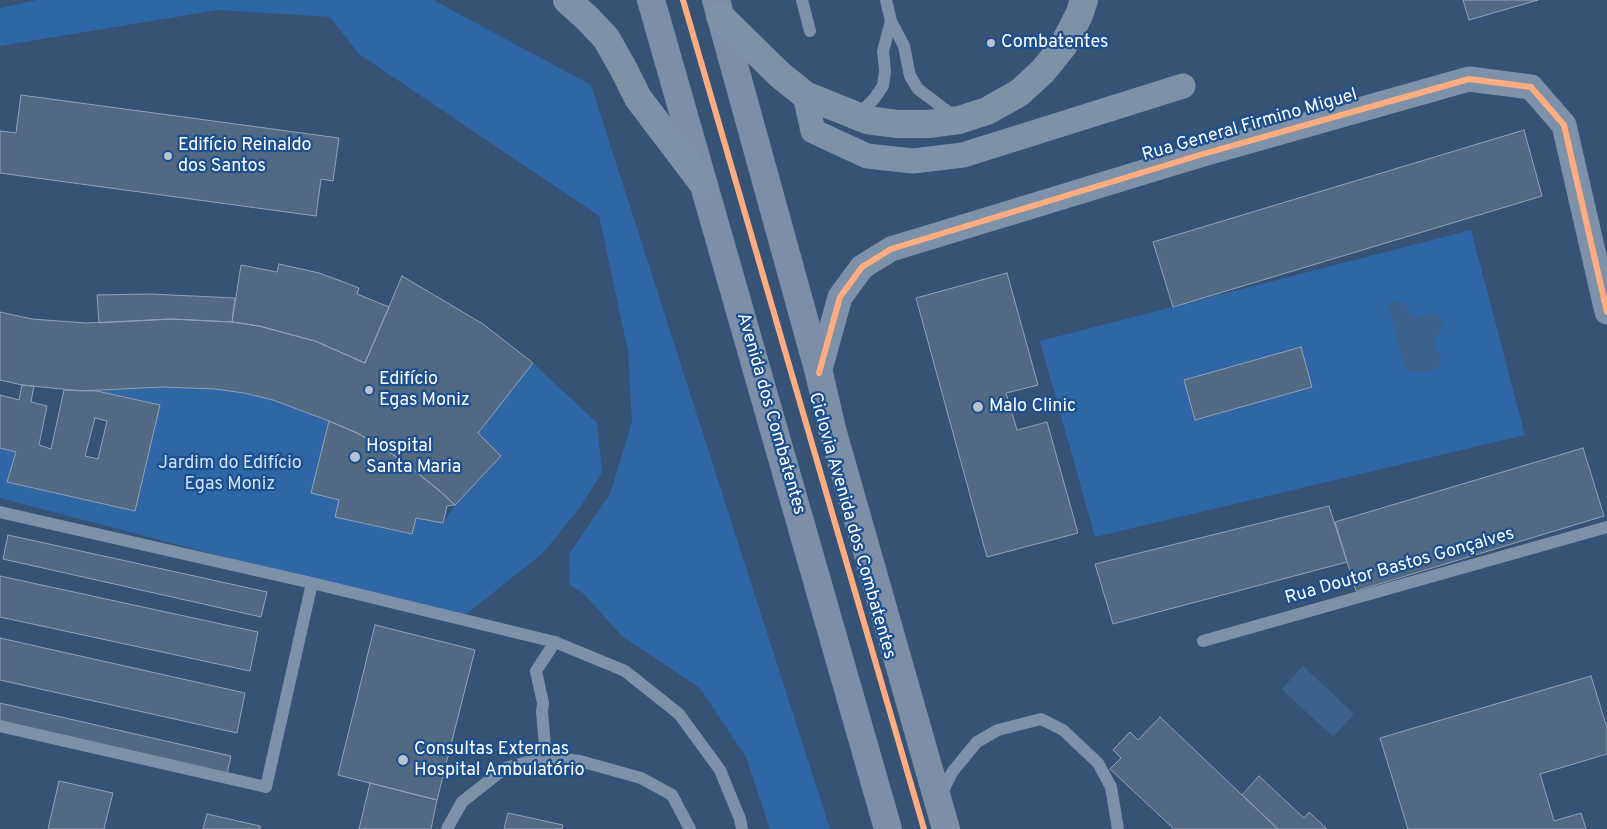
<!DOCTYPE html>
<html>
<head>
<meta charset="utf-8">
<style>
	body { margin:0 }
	canvas { display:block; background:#365274 }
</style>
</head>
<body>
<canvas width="1607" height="829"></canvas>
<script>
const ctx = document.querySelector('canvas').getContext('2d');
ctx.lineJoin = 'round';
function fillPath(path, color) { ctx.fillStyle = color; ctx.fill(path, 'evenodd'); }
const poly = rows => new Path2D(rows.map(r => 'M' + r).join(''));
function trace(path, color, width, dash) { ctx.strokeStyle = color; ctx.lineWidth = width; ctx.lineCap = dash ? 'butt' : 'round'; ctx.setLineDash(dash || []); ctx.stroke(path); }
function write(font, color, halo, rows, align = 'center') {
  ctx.font = font + ' Overpass,sans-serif'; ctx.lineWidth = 4.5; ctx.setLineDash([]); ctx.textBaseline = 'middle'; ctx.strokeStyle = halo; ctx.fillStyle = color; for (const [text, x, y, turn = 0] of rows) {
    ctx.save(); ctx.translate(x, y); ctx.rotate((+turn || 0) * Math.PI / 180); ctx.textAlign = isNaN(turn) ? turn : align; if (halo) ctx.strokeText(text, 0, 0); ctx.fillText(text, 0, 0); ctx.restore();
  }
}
const green = poly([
	[37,0,433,0,591,85,830,829,770,829,746,757,700,688,622,636,584,594,570,585,569,554,610,494,632,422,628,351,599,216,359,54,330,17,218,10,0,46,0,8],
	[1471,230,1525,435,1095,537,1040,341],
	[533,363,597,423,602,472,581,506,543,553,460,619,0,498,0,448,16,452,8,482,135,511,160,405,97,391,162,387,215,389,246,393,273,400,329,421,312,493,339,500,336,517,412,534,416,518,443,523,455,505,501,456,478,433]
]);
const water = poly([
	[1395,301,1404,303,1408,311,1414,317,1424,316,1431,312,1440,316,1443,325,1434,341,1435,349,1441,353,1439,366,1433,371,1406,372,1388,304],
	[1303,666,1354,714,1333,737,1282,689]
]);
const building = poly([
	[1463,0,1538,0,1469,20,1463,0],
	[21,95,339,138,333,181,321,179,316,216,0,173,0,131,16,133,21,95],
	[1524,130,1542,196,1173,307,1153,242,1524,130],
	[279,264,319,273,341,281,359,288,357,294,389,307,365,363,315,341,259,326,232,322,241,265,277,272,279,264],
	[1007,273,1038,385,1006,393,1017,430,1047,422,1078,533,987,557,916,298,1007,273],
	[402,276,483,324,533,363,478,433,501,456,455,505,441,492,404,462,380,446,357,433,329,421,273,400,244,393,215,389,162,387,81,391,22,385,0,380,0,312,32,319,86,323,171,319,232,322,259,326,315,341,365,363,402,276],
	[150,294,235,298,232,322,171,319,99,323,97,295,150,294],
	[1301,347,1312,387,1195,420,1184,380,1301,347],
	[22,385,34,386,31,402,47,406,39,445,51,449,64,390,97,391,160,405,135,511,7,482,16,452,0,448,0,395,19,400,22,385],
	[95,418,107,421,98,459,85,456,95,418],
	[329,421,357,433,380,446,404,462,441,492,455,505,447,506,443,523,416,518,412,534,335,517,339,500,311,493,329,421],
	[1583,448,1604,516,1356,591,1335,522,1583,448],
	[1329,506,1347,562,1113,624,1095,564,1329,506],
	[8,535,267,592,261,617,3,559,8,535],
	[0,576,258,632,250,671,0,617,0,576],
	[375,625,475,650,437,800,338,775,375,625],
	[0,638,245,693,237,733,0,680,0,638],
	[1591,676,1607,728,1607,754,1540,774,1554,821,1581,813,1586,829,1408,829,1380,738,1591,676],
	[0,703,231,756,227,774,0,723,0,703],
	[1160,717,1242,795,1278,829,1174,829,1110,769,1121,758,1113,750,1130,732,1138,740,1160,717],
	[1259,776,1304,818,1309,812,1327,829,1278,829,1242,795,1259,776],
	[59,781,113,793,104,829,48,829,59,781],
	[370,783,437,800,431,829,359,829,370,783],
	[508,813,563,825,562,829,504,829,508,813],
	[207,814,260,826,260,829,203,829,207,814]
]);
const lane = poly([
	[802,0,810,31],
	[886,0,891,21,904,46,910,76,918,89,955,117],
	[856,117,874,99,883,86,885,71,883,51,891,21],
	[0,512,312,583,555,642,625,671,679,714,720,770,740,819,742,829],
	[1203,641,1607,527],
	[0,726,266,787,312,583],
	[546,757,542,712,543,703,536,671,555,642],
	[939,798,953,771,977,742,998,730,1041,719,1063,730,1098,763,1111,787,1118,829],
	[447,829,462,802,505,768,546,757,580,761,641,778,672,795,690,829]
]);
const street = poly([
	[805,95,813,131,867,156,913,161,963,155,1183,86],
	[819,373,840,297,862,267,891,249,1203,154,1469,79,1531,87,1564,125,1607,312]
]);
const primary = poly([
	[651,0,888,829],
	[716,0,819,373,832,429,946,829]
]);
const highway = poly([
	[567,0,587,18,606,38,623,68,638,98,704,185],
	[720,16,779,74,805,95,867,120,897,124,929,124,959,120,987,111,1019,93,1043,71,1063,46,1079,15,1084,0]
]);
const cycleway = poly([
	[683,0,924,829],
	[819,373,840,297,862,267,891,249,1203,154,1469,79,1531,87,1564,125,1607,312]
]);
const markers = [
	[991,43,5,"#b9c2ce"],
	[168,156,5,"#b9c2ce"],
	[369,390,5,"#b9c2ce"],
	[978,407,6,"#b9c2ce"],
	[355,457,6,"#b9c2ce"],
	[403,760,6,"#b9c2ce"]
];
const poiNames = [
	["Combatentes",1001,43],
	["Edifício Reinaldo",178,146],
	["dos Santos",178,167],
	["Edifício",379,380],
	["Egas Moniz",379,401],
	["Malo Clinic",989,407],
	["Hospital",366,447],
	["Santa Maria",366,468],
	["Consultas Externas",414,750],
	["Hospital Ambulatório",414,771]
];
const streetNames = [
	["Rua General Firmino Miguel",1250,126,-16],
	["Avenida dos Combatentes",770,414,74],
	["Ciclovia Avenida dos Combatentes",851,526,74],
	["Rua Doutor Bastos Gonçalves",1400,567,-16]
];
const parkNames = [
	["Jardim do Edifício",230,464],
	["Egas Moniz",230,485]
];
fillPath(green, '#2f66a5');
fillPath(water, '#3b618d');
fillPath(building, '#526984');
trace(building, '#92a2b6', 1);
trace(lane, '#7d92a8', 12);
trace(street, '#7d92a8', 25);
trace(primary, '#7d8ea7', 28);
trace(highway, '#7e92a7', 28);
trace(cycleway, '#ffac80', 6);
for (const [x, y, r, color] of markers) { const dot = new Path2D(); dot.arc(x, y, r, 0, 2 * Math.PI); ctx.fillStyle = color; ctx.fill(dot); trace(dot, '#1b4f8f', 2); }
write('18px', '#fff', '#1b4f8f', poiNames, 'left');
write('18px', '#fff', '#1b4f8f', streetNames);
write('18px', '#cfe3fa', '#1b4f8f', parkNames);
</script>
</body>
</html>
